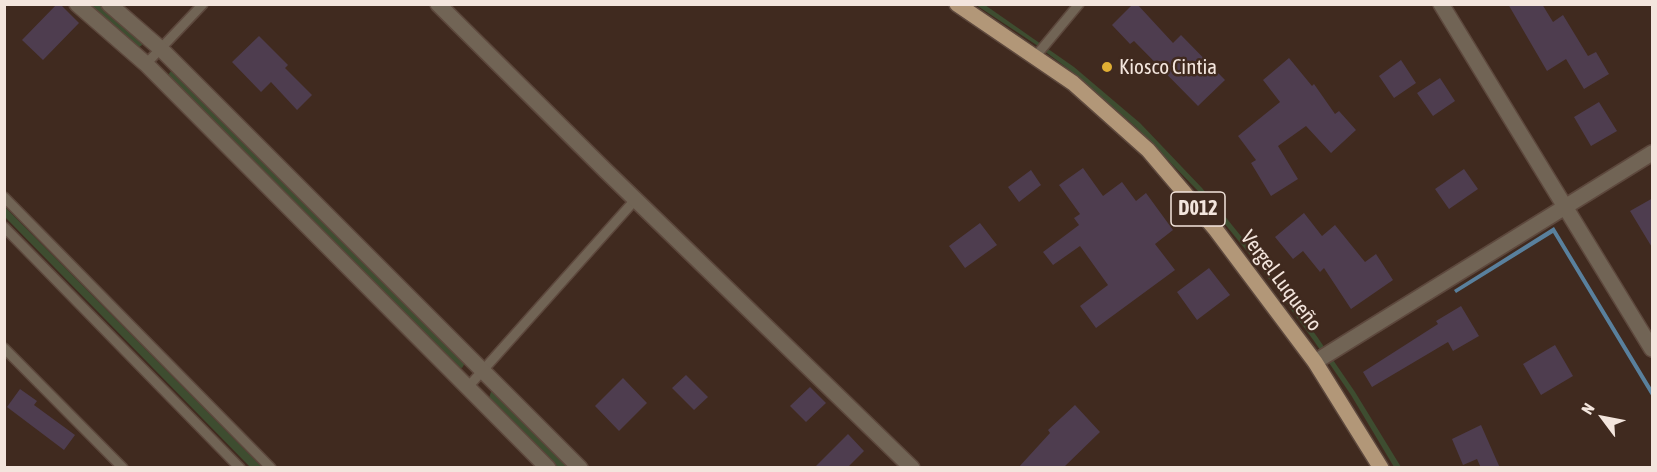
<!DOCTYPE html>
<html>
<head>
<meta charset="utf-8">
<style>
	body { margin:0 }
	#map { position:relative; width:1657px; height:472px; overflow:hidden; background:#402a1f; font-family:"Asap Condensed",sans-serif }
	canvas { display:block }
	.frame { position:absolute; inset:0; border:6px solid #f3e5dd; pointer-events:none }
	.north { position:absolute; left:1573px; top:388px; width:60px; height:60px; -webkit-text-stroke:4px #402a1f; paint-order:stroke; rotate:302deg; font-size:16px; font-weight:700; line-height:24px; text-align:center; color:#f3e5dd }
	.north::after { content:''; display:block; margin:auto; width:21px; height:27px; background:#f3e5dd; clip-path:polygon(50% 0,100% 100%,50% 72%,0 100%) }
</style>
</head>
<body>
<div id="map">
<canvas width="1657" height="472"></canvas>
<div class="frame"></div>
<div class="north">N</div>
</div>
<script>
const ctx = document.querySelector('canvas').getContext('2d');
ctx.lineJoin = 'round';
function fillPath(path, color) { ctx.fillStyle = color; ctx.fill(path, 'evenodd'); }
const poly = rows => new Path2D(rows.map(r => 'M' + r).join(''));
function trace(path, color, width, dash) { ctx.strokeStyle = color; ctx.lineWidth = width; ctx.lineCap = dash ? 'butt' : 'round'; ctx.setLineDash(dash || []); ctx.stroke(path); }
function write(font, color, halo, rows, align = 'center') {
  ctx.font = font + ' "Asap Condensed",sans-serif'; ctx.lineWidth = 5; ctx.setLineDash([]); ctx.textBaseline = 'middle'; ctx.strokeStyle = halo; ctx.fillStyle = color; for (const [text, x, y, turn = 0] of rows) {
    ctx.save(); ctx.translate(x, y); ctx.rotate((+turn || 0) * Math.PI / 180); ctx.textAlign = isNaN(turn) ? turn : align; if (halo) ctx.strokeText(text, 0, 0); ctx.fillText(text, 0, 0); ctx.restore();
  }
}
const green = poly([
	[87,5,99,5,142,41,142,45,138,48],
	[976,5,985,5,1074,67,1140,123,1202,188,1266,267,1318,338,1355,392,1401,467,1394,467,1351,395,1314,341,1263,271,1198,191,1136,127,1071,71,1035,44],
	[171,71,172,71,465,363,462,368,458,367,168,75],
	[4,207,5,207,262,467,250,467,5,217],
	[491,392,495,392,570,467,558,467,489,398]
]);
const water = poly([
	[1554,227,1652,389,1652,397,1553,233,1456,293,1454,290]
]);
const building = poly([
	[57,4,60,4,79,23,43,60,22,40],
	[1133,4,1137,4,1173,43,1181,35,1225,80,1198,106,1134,41,1130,44,1112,25],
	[1508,4,1542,4,1553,22,1563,15,1588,56,1596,52,1609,74,1584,89,1566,59,1547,71],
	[259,36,288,65,285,68,312,95,297,110,271,82,261,92,232,62],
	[1289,58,1312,86,1314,84,1335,114,1339,111,1356,130,1331,153,1306,126,1278,146,1298,179,1271,196,1251,163,1256,160,1238,136,1280,102,1263,80],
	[1401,60,1416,83,1394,98,1379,76],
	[1440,78,1455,101,1433,116,1417,93],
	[1599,102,1617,131,1591,146,1574,117],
	[1083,168,1103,196,1122,182,1136,201,1146,193,1173,230,1155,244,1175,270,1096,328,1080,306,1108,285,1080,246,1053,265,1043,252,1079,225,1074,218,1080,214,1059,185],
	[1464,169,1478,189,1449,209,1435,189],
	[1031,170,1041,185,1019,202,1008,187],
	[1653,198,1653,249,1630,211],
	[1304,213,1322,236,1335,225,1365,262,1376,254,1393,280,1351,309,1324,268,1320,272,1303,251,1293,259,1275,237],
	[980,223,997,245,965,268,949,246],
	[1209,268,1230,295,1197,320,1177,292],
	[1461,306,1479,336,1453,351,1448,342,1372,387,1363,372,1438,324,1436,321],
	[1555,345,1573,376,1541,395,1523,364],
	[686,375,708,397,694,410,672,388],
	[623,378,647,403,619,431,595,406],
	[810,387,826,403,806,422,790,406],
	[20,389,37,401,34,405,75,435,64,450,7,407],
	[1075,405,1100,432,1063,468,1018,468,1050,433,1048,430],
	[1481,425,1500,468,1481,468,1477,459,1463,465,1452,439],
	[848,434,864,451,847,468,814,468]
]);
const lane = poly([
	[1035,57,1079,4],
	[146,64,203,4],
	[4,197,271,468],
	[4,227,240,468],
	[4,348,123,468],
	[468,387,635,200]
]);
const street = poly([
	[77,4,146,64,548,468],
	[109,4,161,49,580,468],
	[438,4,606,171,912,468],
	[1441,4,1652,349],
	[1315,362,1652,153]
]);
const primary = poly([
	[957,4,1073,83,1148,150,1216,230,1315,362,1381,468]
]);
const markers = [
	[1107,67,6,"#e1af34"]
];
const shields = [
	[1198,209,54]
];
const shieldNames = [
	["D012",1198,209]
];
const poiNames = [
	["Kiosco Cintia",1119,67]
];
const streetNames = [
	["Vergel Luqueño",1281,281,53]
];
fillPath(green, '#3e4d30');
fillPath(water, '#59809d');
fillPath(building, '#4e3d4f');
trace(lane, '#5d483d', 12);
trace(street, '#5d483d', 18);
trace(primary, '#5d483d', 18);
trace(lane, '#716455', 9);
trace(street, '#716455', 15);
trace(primary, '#b29778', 15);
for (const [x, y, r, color] of markers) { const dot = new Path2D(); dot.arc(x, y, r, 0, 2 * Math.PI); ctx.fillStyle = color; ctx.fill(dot); trace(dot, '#402a1f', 2); }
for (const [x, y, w] of shields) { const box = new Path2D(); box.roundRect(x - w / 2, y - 17, w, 34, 4.5); ctx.fillStyle = '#402a1f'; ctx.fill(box); trace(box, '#f3e5dd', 1.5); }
write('bold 20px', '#f3e5dd', null, shieldNames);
write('21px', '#f3e5dd', '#402a1f', poiNames, 'left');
write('21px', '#f3e5dd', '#402a1f', streetNames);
</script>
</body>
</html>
